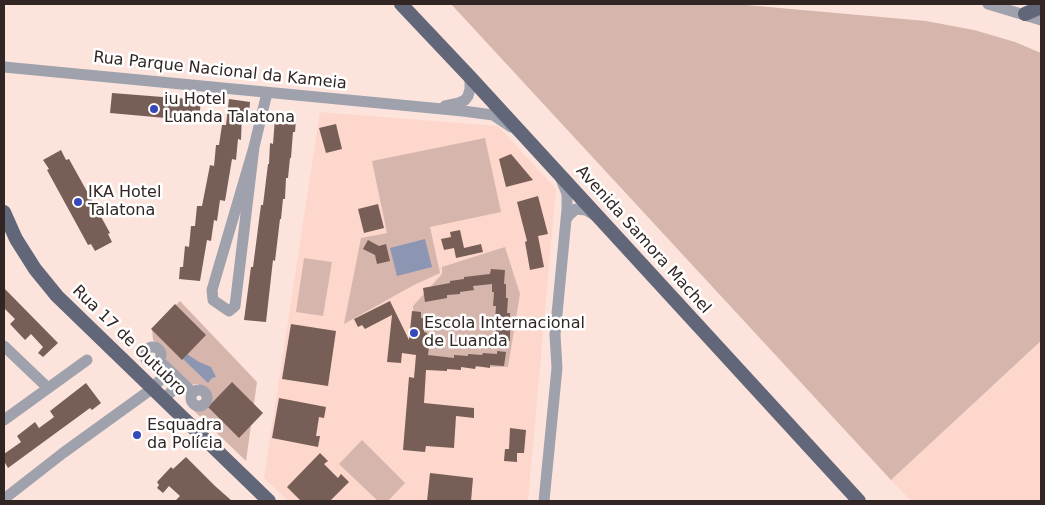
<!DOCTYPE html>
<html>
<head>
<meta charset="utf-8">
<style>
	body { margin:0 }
	#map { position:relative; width:1045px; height:505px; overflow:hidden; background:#fce4dd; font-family:"DejaVu Sans",sans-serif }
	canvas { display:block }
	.frame { position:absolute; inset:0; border:5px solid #312623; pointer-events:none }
</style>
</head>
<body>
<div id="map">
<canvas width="1045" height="505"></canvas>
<div class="frame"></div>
</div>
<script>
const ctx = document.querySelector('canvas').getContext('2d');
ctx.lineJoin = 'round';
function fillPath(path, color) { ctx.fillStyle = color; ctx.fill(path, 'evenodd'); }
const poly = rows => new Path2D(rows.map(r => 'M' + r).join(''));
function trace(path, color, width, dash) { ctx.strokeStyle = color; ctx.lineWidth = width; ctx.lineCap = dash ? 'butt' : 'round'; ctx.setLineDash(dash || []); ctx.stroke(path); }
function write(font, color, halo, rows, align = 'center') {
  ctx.font = font + ' "DejaVu Sans",sans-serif'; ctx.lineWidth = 5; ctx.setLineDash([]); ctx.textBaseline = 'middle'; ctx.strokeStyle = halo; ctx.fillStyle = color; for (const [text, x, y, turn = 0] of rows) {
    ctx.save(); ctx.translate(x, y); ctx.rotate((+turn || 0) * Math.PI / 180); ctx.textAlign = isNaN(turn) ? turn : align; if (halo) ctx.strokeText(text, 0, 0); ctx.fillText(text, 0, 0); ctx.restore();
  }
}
const built = poly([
	[320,112,498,126,556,189,528,501,288,501,264,478],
	[1041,342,1041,501,911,501,891,480]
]);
const green = poly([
	[451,4,735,4,926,21,974,30,1015,42,1041,53,1041,341,891,480],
	[485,138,501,212,430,227,440,273,412,286,344,324,361,238,387,233,372,161],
	[505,247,520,294,508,367,419,366,413,306,442,274,442,267],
	[304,258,332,262,323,316,296,312],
	[180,301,257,382,246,461,193,410,207,409,212,395,198,384,189,385,163,360,165,351,153,340,152,329],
	[362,440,405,483,388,501,378,501,339,464]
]);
const water = poly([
	[425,239,432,267,397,276,390,248],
	[187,354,199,362,211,367,216,377,212,378,208,383,183,359]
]);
const building = poly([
	[112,93,201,100,199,121,110,113],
	[229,99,250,102,249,114,242,113,241,140,238,139,236,160,232,159,225,201,220,200,217,221,214,220,211,241,207,240,200,281,179,279,180,267,183,267,185,246,189,247,191,226,195,226,197,206,202,206,210,165,214,166,216,145,219,145,222,125,226,125],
	[275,118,296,120,295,132,293,132,291,158,290,158,288,178,286,178,285,199,283,199,281,219,280,219,275,261,273,260,266,322,244,320,251,267,253,267,261,205,263,205,268,164,269,164,270,143,273,144],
	[336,124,342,149,326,153,319,128],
	[61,150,66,160,69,159,110,233,108,234,112,242,95,251,91,244,88,245,47,170,49,169,43,160],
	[511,154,533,180,506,187,499,159],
	[538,196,548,234,538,236,544,267,530,270,525,242,527,241,517,202],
	[378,204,384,228,364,233,358,209],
	[460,230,464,248,481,244,483,252,456,258,454,248,444,250,441,239,451,237,450,232],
	[368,240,379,246,386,244,390,261,377,264,375,255,363,249],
	[491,269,505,270,504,284,506,284,506,298,508,298,507,313,510,313,510,341,501,341,501,335,496,335,497,321,495,321,496,306,493,306,494,292,492,292,492,284,473,286,474,290,460,292,460,294,447,295,447,298,425,302,423,288,450,283,450,281,464,279,464,277,490,274],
	[4,288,58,343,43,357,38,353,43,347,31,334,25,340,10,324,15,319,4,308],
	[390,301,409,340,412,311,421,312,421,318,425,318,424,332,427,333,426,347,429,347,428,355,454,358,454,355,468,356,468,354,482,355,483,353,497,354,497,351,506,352,504,366,490,365,490,368,476,366,475,369,461,367,461,370,447,369,447,371,426,370,424,403,474,408,474,418,456,416,454,448,426,446,425,452,403,450,409,377,414,378,416,355,402,353,401,363,387,362,392,315,365,329,362,325,358,327,354,319],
	[175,304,206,335,182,360,151,329],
	[291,324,336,331,328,386,282,379],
	[232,382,263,413,239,438,208,407],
	[86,383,101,403,92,410,90,408,8,468,4,461,4,454,21,442,17,436,35,422,39,428,54,417,50,411],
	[279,398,326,407,324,418,319,417,316,436,320,436,318,447,272,438],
	[510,428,526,430,524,453,517,453,517,462,504,461,505,449,509,449],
	[320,453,328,461,324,464,338,478,341,474,349,482,330,501,301,501,287,487],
	[186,457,215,486,232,501,175,501,180,496,169,486,163,493,157,488,159,485,157,482,171,467,173,469],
	[430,473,473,478,471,501,427,501]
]);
const minor = poly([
	[988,4,1041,20],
	[4,67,463,111,493,115,511,127],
	[445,106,459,103,465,100,468,96,470,89,470,77],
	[254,147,235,306,229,311,213,300,212,290,254,147,267,93],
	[566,220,569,215,576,209,586,210,596,216],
	[4,346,48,388],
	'145 355a8 8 0 1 1 16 0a8 8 0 1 1-16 0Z',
	[164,365,193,393],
	'191 398a8 8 0 1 1 16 0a8 8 0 1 1-16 0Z',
	[164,399,173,390],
	[4,420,87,360],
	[4,499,63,453,153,388,169,370],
	[544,501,557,368,555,335,567,209,567,194,561,179]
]);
const major = poly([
	[401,4,470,77,859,501],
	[1025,14,1041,7],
	[4,212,16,239,35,269,57,296,269,501]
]);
const markers = [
	[154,109,5,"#3748bb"],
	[78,202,5,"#3748bb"],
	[414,333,5,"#3748bb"],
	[137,435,5,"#3748bb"]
];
const streetNames = [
	["Rua Parque Nacional da Kameia",220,71,6],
	["Avenida Samora Machel",643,240,48],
	["Rua 17 de Outubro",129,341,44]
];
const poiNames = [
	["iu Hotel",164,100],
	["Luanda Talatona",164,118],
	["IKA Hotel",88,193],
	["Talatona",88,211],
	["Escola Internacional",424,324],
	["de Luanda",424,342],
	["Esquadra",147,426],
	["da Polícia",147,444]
];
fillPath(built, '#fdd7cc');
fillPath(green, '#d5b5ac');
fillPath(water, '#8c96b3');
fillPath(building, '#775e56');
trace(minor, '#9fa2ad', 11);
trace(major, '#616779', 14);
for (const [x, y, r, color] of markers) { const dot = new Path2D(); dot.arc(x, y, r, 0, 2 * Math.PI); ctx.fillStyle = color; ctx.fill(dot); trace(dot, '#fff', 2); }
write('16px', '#312623', '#fff', streetNames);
write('16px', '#312623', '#fff', poiNames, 'left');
</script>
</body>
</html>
